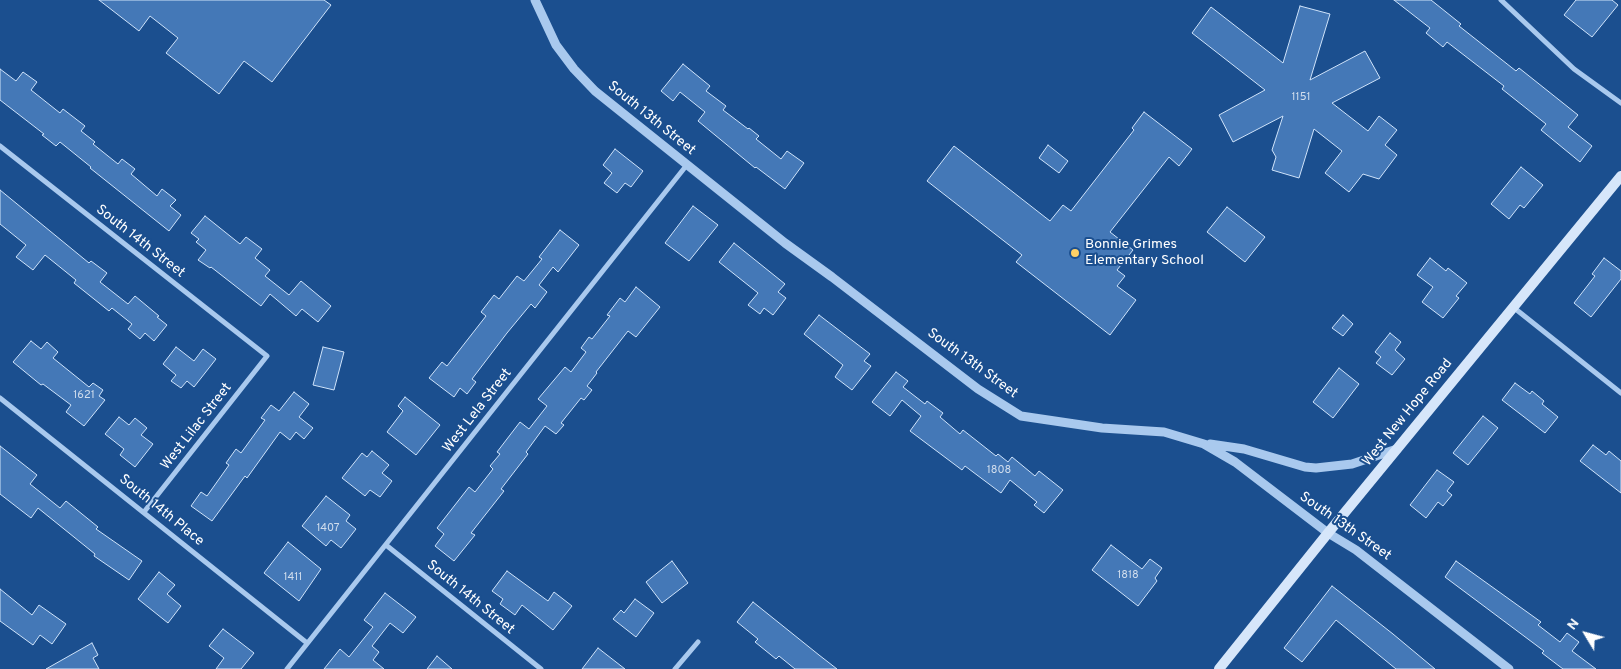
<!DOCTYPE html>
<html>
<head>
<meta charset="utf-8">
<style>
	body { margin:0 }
	#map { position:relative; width:1621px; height:669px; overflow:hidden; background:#1b4f8f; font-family:Overpass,sans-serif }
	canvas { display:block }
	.north { position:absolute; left:1561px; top:609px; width:50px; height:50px; -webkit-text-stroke:4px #1b4f8f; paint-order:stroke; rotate:307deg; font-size:14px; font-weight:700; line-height:20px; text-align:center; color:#fff }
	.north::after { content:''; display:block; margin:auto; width:18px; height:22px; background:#fff; clip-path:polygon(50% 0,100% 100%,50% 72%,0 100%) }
</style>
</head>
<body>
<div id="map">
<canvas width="1621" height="669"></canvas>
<div class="north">N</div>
</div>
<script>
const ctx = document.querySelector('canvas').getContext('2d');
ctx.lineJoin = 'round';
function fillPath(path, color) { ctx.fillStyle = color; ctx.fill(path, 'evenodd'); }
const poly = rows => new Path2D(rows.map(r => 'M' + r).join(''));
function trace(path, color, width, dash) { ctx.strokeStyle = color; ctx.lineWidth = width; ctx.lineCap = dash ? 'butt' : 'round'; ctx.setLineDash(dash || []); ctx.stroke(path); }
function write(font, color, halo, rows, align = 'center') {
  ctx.font = font + ' Overpass,sans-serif'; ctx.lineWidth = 4; ctx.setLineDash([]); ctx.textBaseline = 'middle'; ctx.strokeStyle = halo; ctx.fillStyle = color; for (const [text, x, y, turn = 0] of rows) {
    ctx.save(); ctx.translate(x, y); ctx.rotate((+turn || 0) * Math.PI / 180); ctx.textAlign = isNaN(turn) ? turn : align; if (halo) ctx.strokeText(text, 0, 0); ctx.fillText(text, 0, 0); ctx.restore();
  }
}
const building = poly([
	[99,0,324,0,331,5,272,82,244,61,219,94,166,53,178,38,150,16,139,31,99,0],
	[1394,0,1431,0,1461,24,1459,26,1516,71,1519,68,1578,115,1568,127,1592,146,1580,162,1541,130,1546,124,1502,89,1504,86,1447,42,1443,47,1426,33,1430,28,1394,0],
	[1576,0,1612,0,1618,5,1592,37,1564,15,1576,0],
	[1300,6,1330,14,1310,80,1365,51,1380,78,1332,103,1368,131,1379,116,1397,130,1385,145,1397,155,1379,179,1363,174,1349,192,1325,173,1342,151,1314,129,1299,178,1272,170,1276,157,1272,150,1283,116,1233,142,1219,115,1265,90,1192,33,1211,7,1283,63,1300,6],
	[683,64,710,86,706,91,726,106,723,110,748,129,749,128,759,136,756,139,781,159,787,151,804,163,785,189,756,167,755,168,698,121,705,112,680,92,673,101,661,91,683,64],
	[0,69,16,81,23,72,37,82,31,90,60,113,63,109,85,126,81,131,95,142,93,144,118,164,122,159,135,169,131,174,157,196,162,189,176,200,170,206,181,215,169,231,90,168,91,167,60,142,56,146,42,135,44,134,0,100,0,69],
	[1144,112,1192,149,1179,166,1169,157,1110,232,1133,250,1117,270,1125,276,1117,286,1136,300,1110,335,1016,262,1022,255,927,181,954,146,1050,221,1063,205,1071,211,1134,130,1132,128,1144,112],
	[1048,145,1068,161,1059,173,1039,158,1048,145],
	[615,149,643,171,631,187,625,183,617,193,604,183,612,173,603,165,615,149],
	[1521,167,1543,185,1524,208,1520,205,1509,219,1491,204,1521,167],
	[0,190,89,263,91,261,107,273,100,282,128,304,135,296,159,316,157,317,167,325,154,341,145,333,140,339,128,329,132,324,112,308,109,311,74,283,76,280,45,255,33,270,16,257,26,245,0,224,0,190],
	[693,206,718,225,689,261,665,243,693,206],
	[1227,207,1265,237,1245,262,1207,232,1227,207],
	[205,216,240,244,246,237,262,249,255,258,270,270,265,276,289,295,301,281,331,306,318,322,302,309,296,316,270,294,261,306,211,267,210,268,198,260,206,250,196,242,199,239,191,233,205,216],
	[560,230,579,245,558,272,553,267,539,285,547,292,535,308,531,304,507,333,472,379,476,382,467,394,460,388,454,397,429,378,442,362,447,366,486,316,481,312,494,295,499,299,517,276,524,281,542,259,539,257,560,230],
	[734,243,785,284,778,292,786,298,773,315,764,308,760,314,748,305,758,293,719,262,734,243],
	[1430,258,1446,271,1448,268,1467,283,1456,296,1459,298,1443,318,1422,302,1433,287,1417,275,1430,258],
	[1604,258,1621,271,1621,279,1591,317,1574,303,1595,276,1592,274,1604,258],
	[636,287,660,307,636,337,628,331,596,372,597,373,587,386,592,390,584,400,581,398,561,423,564,425,556,434,545,426,526,452,528,454,501,489,504,491,471,533,475,535,454,561,435,546,444,534,437,528,469,487,475,492,493,469,490,466,500,454,497,452,520,422,529,429,547,406,538,399,565,367,571,372,586,352,581,348,589,337,592,339,610,316,607,315,620,298,625,302,636,287],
	[819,315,870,354,864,361,871,366,852,390,835,377,843,365,804,334,819,315],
	[1343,315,1353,324,1343,336,1332,328,1343,315],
	[1390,333,1401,342,1395,350,1405,359,1392,375,1376,363,1381,357,1375,352,1390,333],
	[31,341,41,349,47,342,58,352,53,358,89,387,93,383,103,390,99,396,105,400,84,426,66,412,71,405,43,384,41,385,13,362,31,341],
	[176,347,194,361,203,349,216,359,194,387,187,381,181,388,171,381,176,375,163,364,176,347],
	[323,347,344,352,334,390,313,385,323,347],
	[1339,368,1359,384,1333,418,1313,402,1339,368],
	[896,372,908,381,903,387,925,404,927,401,943,413,940,417,960,434,963,430,996,456,998,454,1008,462,1012,457,1035,476,1039,471,1063,490,1044,513,1034,505,1037,502,1010,480,1001,493,965,466,962,470,910,431,921,416,902,400,890,416,872,402,896,372],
	[1515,383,1530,394,1532,391,1544,401,1542,404,1558,417,1545,433,1502,400,1515,383],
	[294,392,309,404,299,417,313,428,304,439,296,432,290,440,280,432,247,478,245,476,212,521,191,506,201,492,207,496,229,465,226,463,236,449,241,453,265,420,261,418,271,405,279,411,294,392],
	[405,397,440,425,416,455,387,432,403,411,398,406,405,397],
	[1483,416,1498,428,1468,465,1453,453,1483,416],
	[119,417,129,425,135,418,147,428,141,435,153,444,135,467,120,455,124,449,105,434,119,417],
	[1593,445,1606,455,1609,451,1621,461,1621,493,1580,461,1593,445],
	[0,446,37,475,30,484,60,508,66,501,98,527,96,529,142,561,129,580,94,556,95,554,38,508,31,518,0,494,0,446],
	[372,451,389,465,382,473,392,481,380,497,370,490,365,496,342,478,362,453,367,457,372,451],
	[1437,470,1454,482,1447,491,1452,495,1443,506,1438,502,1426,518,1410,505,1437,470],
	[326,496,350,515,346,521,356,529,341,548,331,540,326,546,302,526,326,496],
	[288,542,321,569,299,601,264,573,288,542],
	[1111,545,1142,569,1150,559,1162,568,1155,578,1157,581,1138,606,1092,570,1111,545],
	[672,561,688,583,662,603,646,582,672,561],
	[1456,561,1541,622,1538,625,1560,642,1567,633,1579,642,1572,651,1596,669,1563,669,1542,653,1544,651,1445,577,1456,561],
	[507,571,548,601,554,592,572,606,553,630,522,605,515,615,500,604,503,599,492,591,507,571],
	[159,572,175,585,167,594,181,606,168,623,138,599,159,572],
	[1332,586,1393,634,1435,669,1396,669,1336,620,1302,662,1284,648,1332,586],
	[0,589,32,615,39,605,66,624,52,644,40,635,33,645,0,621,0,589],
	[385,593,416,617,403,633,390,623,372,646,379,652,373,660,384,669,324,669,340,649,349,657,373,627,364,620,385,593],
	[635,599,654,613,636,637,613,619,621,610,624,613,635,599],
	[753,602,819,655,837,669,795,669,779,656,776,659,755,642,758,639,737,622,753,602],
	[223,629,254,653,241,669,216,669,224,658,209,646,223,629],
	[92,643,98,655,93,658,99,669,46,669,92,643],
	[598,648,625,669,582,669,598,648],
	[437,656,452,669,427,669,437,656]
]);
const minor = poly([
	[1501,0,1574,69,1621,103],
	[0,146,267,356,144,512],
	[1513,307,1621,393],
	[0,398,307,643],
	[386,545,541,669],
	[287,669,686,166],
	[675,669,698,642]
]);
const tertiary = poly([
	[535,0,556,45,574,69,595,91,785,243,832,277,978,389,1021,416,1102,428,1164,432,1204,444,1235,462,1328,533,1356,550,1509,669],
	[1210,444,1244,449,1305,467,1316,468,1352,464,1397,449]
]);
const secondary = poly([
	[1219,669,1328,533,1621,176]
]);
const markers = [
	[1075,253,5,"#ffd166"]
];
const numberNames = [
	["1151",1301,98],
	["1621",84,396],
	["1808",999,471],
	["1407",328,529],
	["1818",1128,576],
	["1411",293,578]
];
const streetNames = [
	["South 13th Street",651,119,39],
	["South 14th Street",140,242,38],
	["South 13th Street",972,364,36],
	["West Lela Street",478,411,-52],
	["West New Hope Road",1408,413,-51],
	["West Lilac Street",197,427,-52],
	["South 14th Place",161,511,39],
	["South 13th Street",1345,527,35],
	["South 14th Street",470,598,39]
];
const poiNames = [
	["Bonnie Grimes",1085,245],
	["Elementary School",1085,261]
];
fillPath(building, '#4478b7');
trace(building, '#cfe3fa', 1);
trace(minor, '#a9c9ee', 5);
trace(tertiary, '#a9c9ee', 9);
trace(secondary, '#d6e6fa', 10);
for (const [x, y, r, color] of markers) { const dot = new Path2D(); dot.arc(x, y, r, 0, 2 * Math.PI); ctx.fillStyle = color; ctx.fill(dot); trace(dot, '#1b4f8f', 2); }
write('11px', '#d0dded', null, numberNames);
write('14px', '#fff', '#1b4f8f', streetNames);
write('14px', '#fff', '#1b4f8f', poiNames, 'left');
</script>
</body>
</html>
